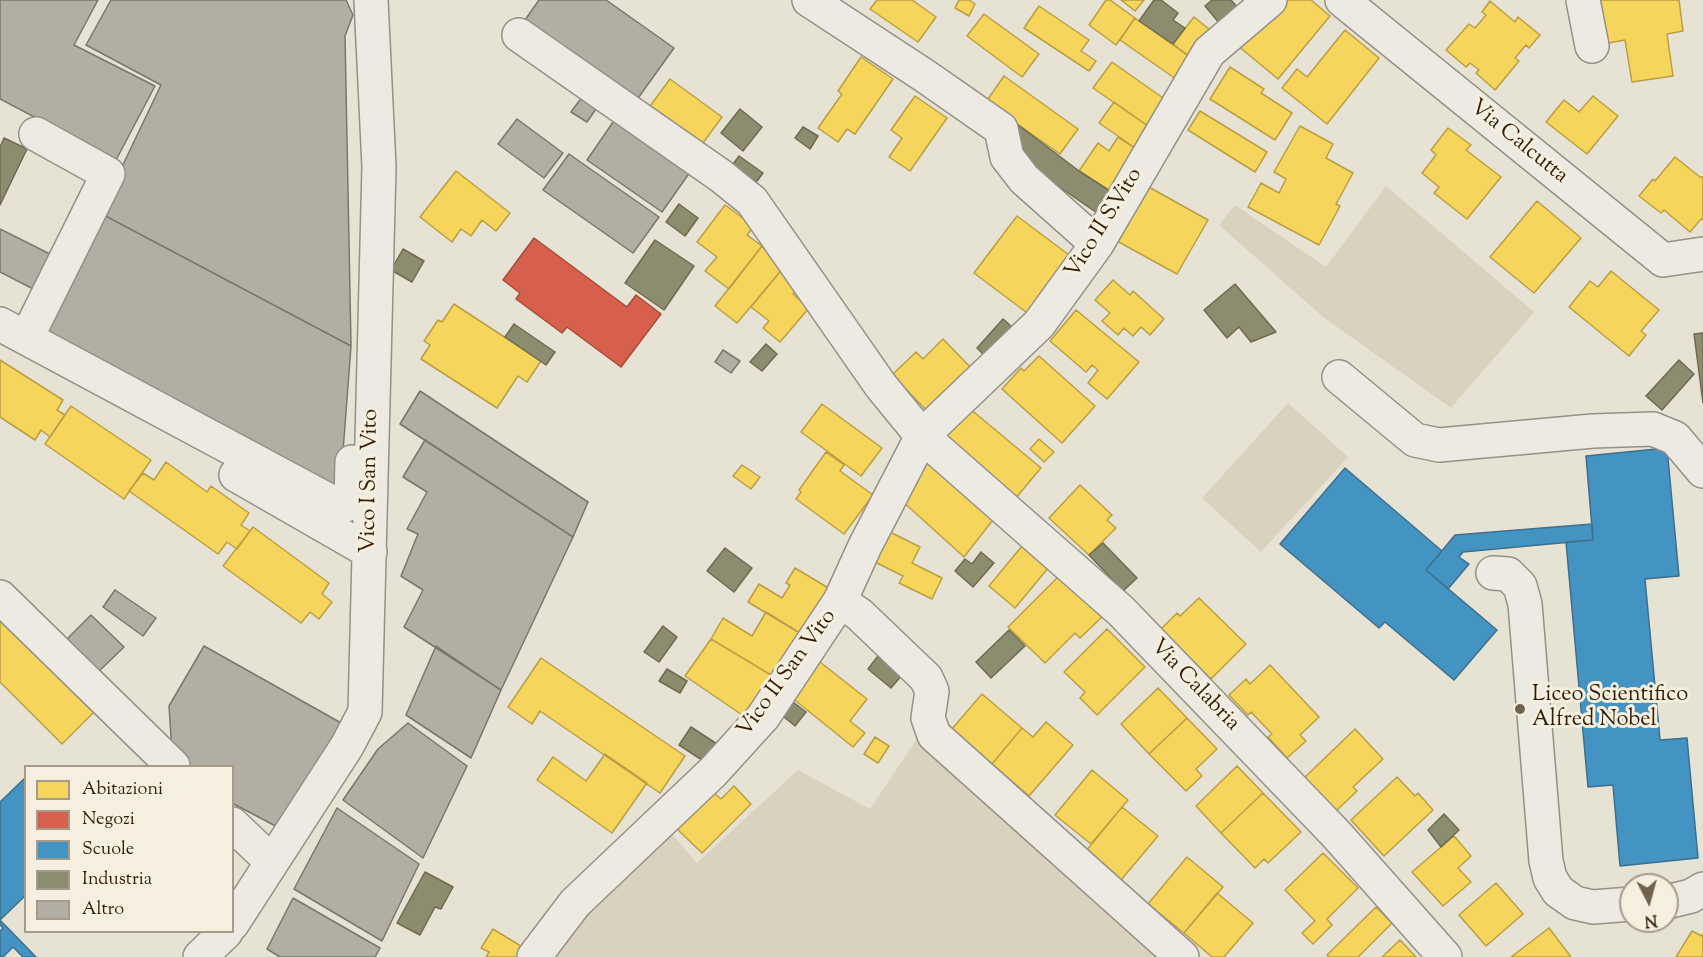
<!DOCTYPE html>
<html>
<head>
<meta charset="utf-8">
<style>
	body { margin:0 }
	#map { position:relative; width:1703px; height:957px; overflow:hidden; background:#e6e3d5; font-family:"Sorts Mill Goudy",serif }
	canvas { display:block }
	.legend { position:absolute; left:24px; top:765px; width:210px; height:168px; box-sizing:border-box; background:#f4efde; border:2px solid #a69b88; margin:0; padding:8px 10px; list-style:none; font-size:18px; color:#321c07 }
	.legend li { display:flex; align-items:center; gap:12px; height:30px }
	.legend b { width:30px; border:2px solid #a69b88 }
	.north { position:absolute; left:1619px; top:873px; width:60px; height:60px; box-sizing:border-box; background:#f4efde; border:2px solid #a69b88; border-radius:50%; rotate:174deg; font-size:16px; font-weight:700; line-height:24px; text-align:center; color:#321c07 }
	.north::after { content:''; display:block; margin:auto; width:21px; height:27px; background:#71624f; clip-path:polygon(50% 0,100% 100%,50% 72%,0 100%) }
</style>
</head>
<body>
<div id="map">
<canvas width="1703" height="957"></canvas>
<ul class="legend">
<li><b style="height:16px;background:#f6d55c"></b>Abitazioni</li>
<li><b style="height:16px;background:#d6604d"></b>Negozi</li>
<li><b style="height:16px;background:#4393c3"></b>Scuole</li>
<li><b style="height:16px;background:#8c8c6e"></b>Industria</li>
<li><b style="height:16px;background:#b2aea3"></b>Altro</li>
</ul>
<div class="north">N</div>
</div>
<script>
const ctx = document.querySelector('canvas').getContext('2d');
ctx.lineJoin = 'round';
function fillPath(path, color) { ctx.fillStyle = color; ctx.fill(path, 'evenodd'); }
const poly = rows => new Path2D(rows.map(r => 'M' + r).join(''));
function trace(path, color, width, dash) { ctx.strokeStyle = color; ctx.lineWidth = width; ctx.lineCap = dash ? 'butt' : 'round'; ctx.setLineDash(dash || []); ctx.stroke(path); }
function write(font, color, halo, rows, align = 'center') {
  ctx.font = font + ' "Sorts Mill Goudy",serif'; ctx.lineWidth = 6; ctx.setLineDash([]); ctx.textBaseline = 'middle'; ctx.strokeStyle = halo; ctx.fillStyle = color; for (const [text, x, y, turn = 0] of rows) {
    ctx.save(); ctx.translate(x, y); ctx.rotate((+turn || 0) * Math.PI / 180); ctx.textAlign = isNaN(turn) ? turn : align; if (halo) ctx.strokeText(text, 0, 0); ctx.fillText(text, 0, 0); ctx.restore();
  }
}
const green = poly([
	[1386,186,1534,312,1451,408,1323,317,1219,225,1235,205,1326,267],
	[1288,403,1348,457,1261,552,1202,498],
	[918,737,1159,957,545,957,583,906,669,831,697,863,798,770,870,809]
]);
const homes = poly([
	[877,0,912,0,936,17,918,42,870,9,877,0],
	[959,0,969,0,975,4,969,16,955,8,959,0],
	[1106,0,1110,0,1135,18,1116,45,1089,25,1106,0],
	[1121,0,1144,0,1135,11,1121,0],
	[1282,0,1311,0,1330,16,1278,79,1237,45,1282,0],
	[1597,0,1679,0,1683,31,1667,34,1673,76,1632,82,1625,40,1603,44,1597,0],
	[1490,1,1515,22,1518,17,1540,35,1529,48,1526,45,1515,58,1519,61,1495,90,1476,73,1479,70,1470,63,1466,67,1446,50,1469,24,1475,28,1486,15,1482,12,1490,1],
	[1039,6,1089,40,1081,51,1096,61,1089,71,1024,28,1039,6],
	[984,14,1039,54,1022,77,967,36,984,14],
	[1194,17,1220,38,1197,62,1173,44,1194,17],
	[1135,18,1197,62,1183,84,1120,40,1135,18],
	[1345,30,1379,58,1327,124,1282,88,1297,69,1307,77,1345,30],
	[861,57,893,79,855,134,847,129,838,142,818,128,842,94,838,91,861,57],
	[1112,62,1173,105,1155,131,1093,88,1112,62],
	[1230,67,1264,89,1261,93,1292,113,1275,140,1210,99,1230,67],
	[1004,76,1078,129,1060,154,986,102,1004,76],
	[670,79,722,117,700,147,648,109,670,79],
	[915,96,947,118,910,171,889,157,902,138,891,130,915,96],
	[1593,96,1618,116,1587,154,1546,122,1564,100,1579,112,1593,96],
	[1114,102,1155,131,1141,152,1099,123,1114,102],
	[1200,111,1267,152,1255,172,1188,130,1200,111],
	[1300,126,1333,144,1326,158,1353,173,1336,204,1340,206,1319,245,1248,207,1261,183,1279,193,1286,179,1274,172,1300,126],
	[1448,128,1471,145,1466,150,1501,177,1467,219,1434,193,1439,187,1422,173,1436,155,1431,150,1448,128],
	[1118,137,1141,152,1113,193,1079,171,1098,143,1109,151,1118,137],
	[1675,157,1700,177,1703,177,1703,220,1701,219,1690,232,1664,210,1661,213,1639,196,1653,179,1655,181,1675,157],
	[456,171,510,213,496,231,482,220,471,236,461,229,452,242,420,217,456,171],
	[1147,186,1208,220,1177,274,1117,241,1147,186],
	[1537,201,1581,238,1534,293,1490,257,1537,201],
	[725,205,754,226,747,235,762,246,729,289,705,271,717,257,697,242,725,205],
	[1017,216,1077,261,1034,318,974,273,1017,216],
	[762,246,784,267,737,323,715,306,762,246],
	[784,267,803,282,793,294,809,308,780,342,763,328,769,321,751,307,784,267],
	[1611,271,1659,310,1641,331,1646,335,1629,356,1569,307,1590,281,1598,287,1611,271],
	[1113,280,1130,295,1133,291,1164,319,1150,335,1141,327,1133,336,1124,328,1118,335,1102,321,1110,313,1095,300,1113,280],
	[454,304,541,361,527,382,518,376,497,408,421,359,430,345,424,341,438,320,442,322,454,304],
	[1076,310,1139,362,1107,399,1088,383,1098,370,1092,365,1086,372,1050,341,1076,310],
	[943,339,975,372,931,415,892,375,916,352,923,359,943,339],
	[1039,356,1095,406,1062,443,1002,389,1021,368,1024,371,1039,356],
	[0,360,63,400,57,410,65,415,50,437,41,430,35,440,0,417,0,360],
	[822,404,882,448,861,476,801,432,822,404],
	[71,406,151,460,124,499,45,444,71,406],
	[969,408,1041,468,1014,500,942,440,969,408],
	[1039,439,1054,452,1044,462,1030,449,1039,439],
	[826,452,844,465,840,471,873,495,844,534,796,499,801,492,799,490,826,452],
	[928,458,996,516,964,557,900,499,928,458],
	[166,462,207,492,211,486,249,513,241,525,250,531,237,549,227,542,218,554,129,491,143,473,154,480,166,462],
	[742,465,760,477,751,489,733,476,742,465],
	[1080,485,1112,515,1107,520,1116,528,1089,555,1049,518,1080,485],
	[253,527,329,583,322,594,332,602,319,619,310,612,301,623,223,566,253,527],
	[884,529,920,547,912,563,942,578,932,599,899,583,903,576,869,559,884,529],
	[1022,546,1049,567,1015,608,989,586,1022,546],
	[795,568,830,589,803,635,748,602,759,584,782,598,790,585,786,583,795,568],
	[1060,575,1102,617,1080,638,1075,633,1045,663,1008,627,1060,575],
	[1199,598,1246,644,1211,679,1161,629,1177,613,1180,616,1199,598],
	[766,612,803,635,776,678,711,639,723,618,752,636,766,612],
	[0,614,96,710,62,744,0,682,0,614],
	[1107,629,1145,667,1097,715,1080,698,1085,692,1064,672,1107,629],
	[711,639,776,678,748,719,685,676,711,639],
	[541,658,685,756,660,793,540,711,532,724,508,707,541,658],
	[820,662,867,699,850,721,865,733,853,747,791,697,820,662],
	[1270,665,1319,717,1300,735,1306,741,1287,758,1268,737,1272,734,1251,712,1248,715,1229,695,1246,679,1250,684,1270,665],
	[1158,688,1187,718,1149,754,1121,724,1158,688],
	[982,694,1022,728,992,764,951,730,982,694],
	[1187,718,1217,749,1196,769,1202,776,1186,791,1149,754,1187,718],
	[1046,722,1073,745,1029,796,992,764,1022,728,1033,737,1046,722],
	[1355,729,1383,759,1353,787,1357,791,1336,811,1304,778,1355,729],
	[875,737,889,746,878,763,864,754,875,737],
	[605,754,647,783,612,833,537,780,553,757,586,781,605,754],
	[1237,766,1263,793,1221,833,1196,806,1237,766],
	[1092,770,1128,800,1091,844,1055,815,1092,770],
	[1397,777,1415,796,1418,793,1433,810,1384,856,1351,820,1397,777],
	[734,786,751,804,702,853,676,828,712,791,721,799,734,786],
	[1263,793,1301,832,1268,863,1264,859,1255,868,1221,833,1263,793],
	[1122,807,1158,836,1121,880,1086,851,1122,807],
	[1454,836,1471,856,1458,868,1471,882,1443,906,1412,872,1454,836],
	[1323,853,1358,888,1327,919,1332,925,1313,944,1302,933,1315,921,1285,890,1323,853],
	[1187,857,1223,887,1184,933,1148,904,1187,857],
	[1496,883,1523,914,1486,946,1459,915,1496,883],
	[1217,893,1253,923,1224,957,1212,957,1184,933,1217,893],
	[1376,907,1392,923,1358,957,1329,957,1327,955,1376,907],
	[1549,928,1571,957,1511,957,1549,928],
	[493,929,524,948,518,957,486,957,489,952,481,948,493,929],
	[1692,931,1702,936,1703,934,1703,957,1676,957,1692,931],
	[1400,940,1416,957,1382,957,1400,940]
]);
const shops = poly([
	[534,238,627,307,636,295,661,314,621,367,567,327,562,333,516,299,520,293,503,280,534,238]
]);
const schools = poly([
	[1667,448,1679,576,1645,579,1660,740,1687,738,1698,858,1620,866,1613,785,1588,787,1566,542,1593,540,1586,456,1667,448],
	[1345,468,1442,551,1426,570,1497,630,1454,680,1385,622,1379,628,1280,544,1345,468],
	[1592,524,1593,540,1463,552,1459,557,1469,564,1448,589,1426,570,1455,535,1592,524],
	[26,777,26,895,0,920,0,802,26,777],
	[0,920,36,957,23,957,13,947,3,957,0,957,0,931,3,928,0,925,0,920]
]);
const industry = poly([
	[1154,0,1161,0,1178,13,1173,20,1185,28,1173,44,1139,21,1154,0],
	[1212,0,1231,0,1239,9,1220,24,1205,6,1212,0],
	[740,109,762,127,743,151,721,133,740,109],
	[1017,124,1079,171,1113,193,1100,215,1032,168,1012,132,1017,124],
	[803,127,818,136,810,149,795,138,803,127],
	[4,138,27,149,0,205,0,147,4,138],
	[739,156,763,173,749,192,725,175,739,156],
	[679,204,698,218,685,236,666,222,679,204],
	[655,240,694,266,664,310,625,283,655,240],
	[403,249,424,261,412,282,391,270,403,249],
	[1235,284,1276,332,1251,342,1239,327,1227,338,1204,310,1235,284],
	[1003,319,1018,332,991,362,977,348,1003,319],
	[514,324,555,352,546,365,505,337,514,324],
	[1703,333,1703,403,1694,334,1703,333],
	[766,344,777,354,762,371,750,362,766,344],
	[1679,360,1694,374,1662,410,1646,396,1679,360],
	[1103,543,1137,578,1123,591,1089,555,1103,543],
	[725,548,752,568,734,592,707,571,725,548],
	[981,552,994,563,973,587,955,571,965,559,972,564,981,552],
	[663,626,677,637,659,662,644,652,663,626],
	[1009,630,1025,646,991,678,976,662,1009,630],
	[878,656,902,675,891,688,868,669,878,656],
	[667,669,687,681,680,693,659,681,667,669],
	[789,699,806,712,795,726,778,712,789,699],
	[691,727,717,744,705,762,679,745,691,727],
	[1444,814,1459,830,1441,847,1428,830,1444,814],
	[425,872,453,887,441,909,435,907,420,935,397,923,425,872]
]);
const building = poly([
	[0,0,98,0,74,45,155,86,116,160,0,99,0,0],
	[111,0,346,0,353,15,345,36,351,346,100,213,161,85,86,45,111,0],
	[539,0,606,0,674,48,631,108,518,30,539,0],
	[585,93,600,103,587,122,571,112,585,93],
	[620,112,695,165,662,212,587,160,620,112],
	[517,119,563,153,544,178,498,144,517,119],
	[569,154,659,217,633,253,543,190,569,154],
	[100,213,351,346,340,491,39,333,100,213],
	[0,229,56,257,39,292,0,272,0,229],
	[723,350,740,361,731,373,715,362,723,350],
	[420,391,588,502,573,537,400,424,420,391],
	[425,440,573,537,501,690,404,627,423,590,401,576,418,534,407,529,427,492,403,477,425,440],
	[115,590,156,618,143,636,103,607,115,590],
	[91,615,124,647,95,675,63,643,91,615],
	[204,646,343,724,283,830,232,803,232,766,188,766,172,752,169,706,204,646],
	[436,646,501,690,471,758,406,715,436,646],
	[408,723,467,766,423,858,343,800,378,749,408,723],
	[337,808,419,864,382,941,294,889,337,808],
	[293,898,380,948,375,957,280,957,267,949,293,898]
]);
const minor = poly([
	[809,0,925,76,1001,129,1007,157,1024,179,1097,244],
	[1342,0,1663,260,1703,254],
	[1583,0,1592,46],
	[519,35,721,176,752,201,881,386,922,436,1121,611,1336,834,1445,957],
	[0,324,341,507,351,503,352,462],
	[27,337,108,174,36,134],
	[1339,377,1415,440,1439,445,1593,431,1653,429,1675,438,1703,471],
	[236,475,370,552],
	[1493,573,1508,574,1520,586,1525,604,1546,861,1550,878,1558,891,1575,903,1593,907,1631,904],
	[0,597,173,766],
	[840,601,859,614,926,678,932,691,928,718,934,735,1182,957],
	[232,824,272,862],
	[1667,902,1691,896,1703,889],
	[232,924,347,746,365,712,379,167,371,0],
	[200,957,226,932],
	[534,957,575,903,713,772,763,717,840,601,865,546,922,436,1039,324,1097,244,1209,52,1270,0]
]);
const markers = [
	[1520,709,6,"#71624f"]
];
const streetNames = [
	["Via Calcutta",1518,143,39],
	["Vico II S.Vito",1105,224,-58],
	["Vico I San Vito",371,481,-89],
	["Vico II San Vito",788,674,-54],
	["Via Calabria",1194,686,46]
];
const poiNames = [
	["Liceo Scientifico",1532,696],
	["Alfred Nobel",1532,721]
];
fillPath(green, '#d9d2be');
fillPath(homes, '#f6d55c');
trace(homes, '#bb9e42', 1.5);
fillPath(shops, '#d6604d');
trace(shops, '#a54c38', 1.5);
fillPath(schools, '#4393c3');
trace(schools, '#3e6f8b', 1.5);
fillPath(industry, '#8c8c6e');
trace(industry, '#716a4f', 1.5);
fillPath(building, '#b2aea3');
trace(building, '#7b766b', 1.5);
trace(minor, '#969086', 36);
trace(minor, '#eceae3', 33);
for (const [x, y, r, color] of markers) { const dot = new Path2D(); dot.arc(x, y, r, 0, 2 * Math.PI); ctx.fillStyle = color; ctx.fill(dot); trace(dot, '#f4efde', 2); }
write('22px', '#321c07', '#f4efde', streetNames);
write('22px', '#321c07', '#f4efde', poiNames, 'left');
</script>
</body>
</html>
